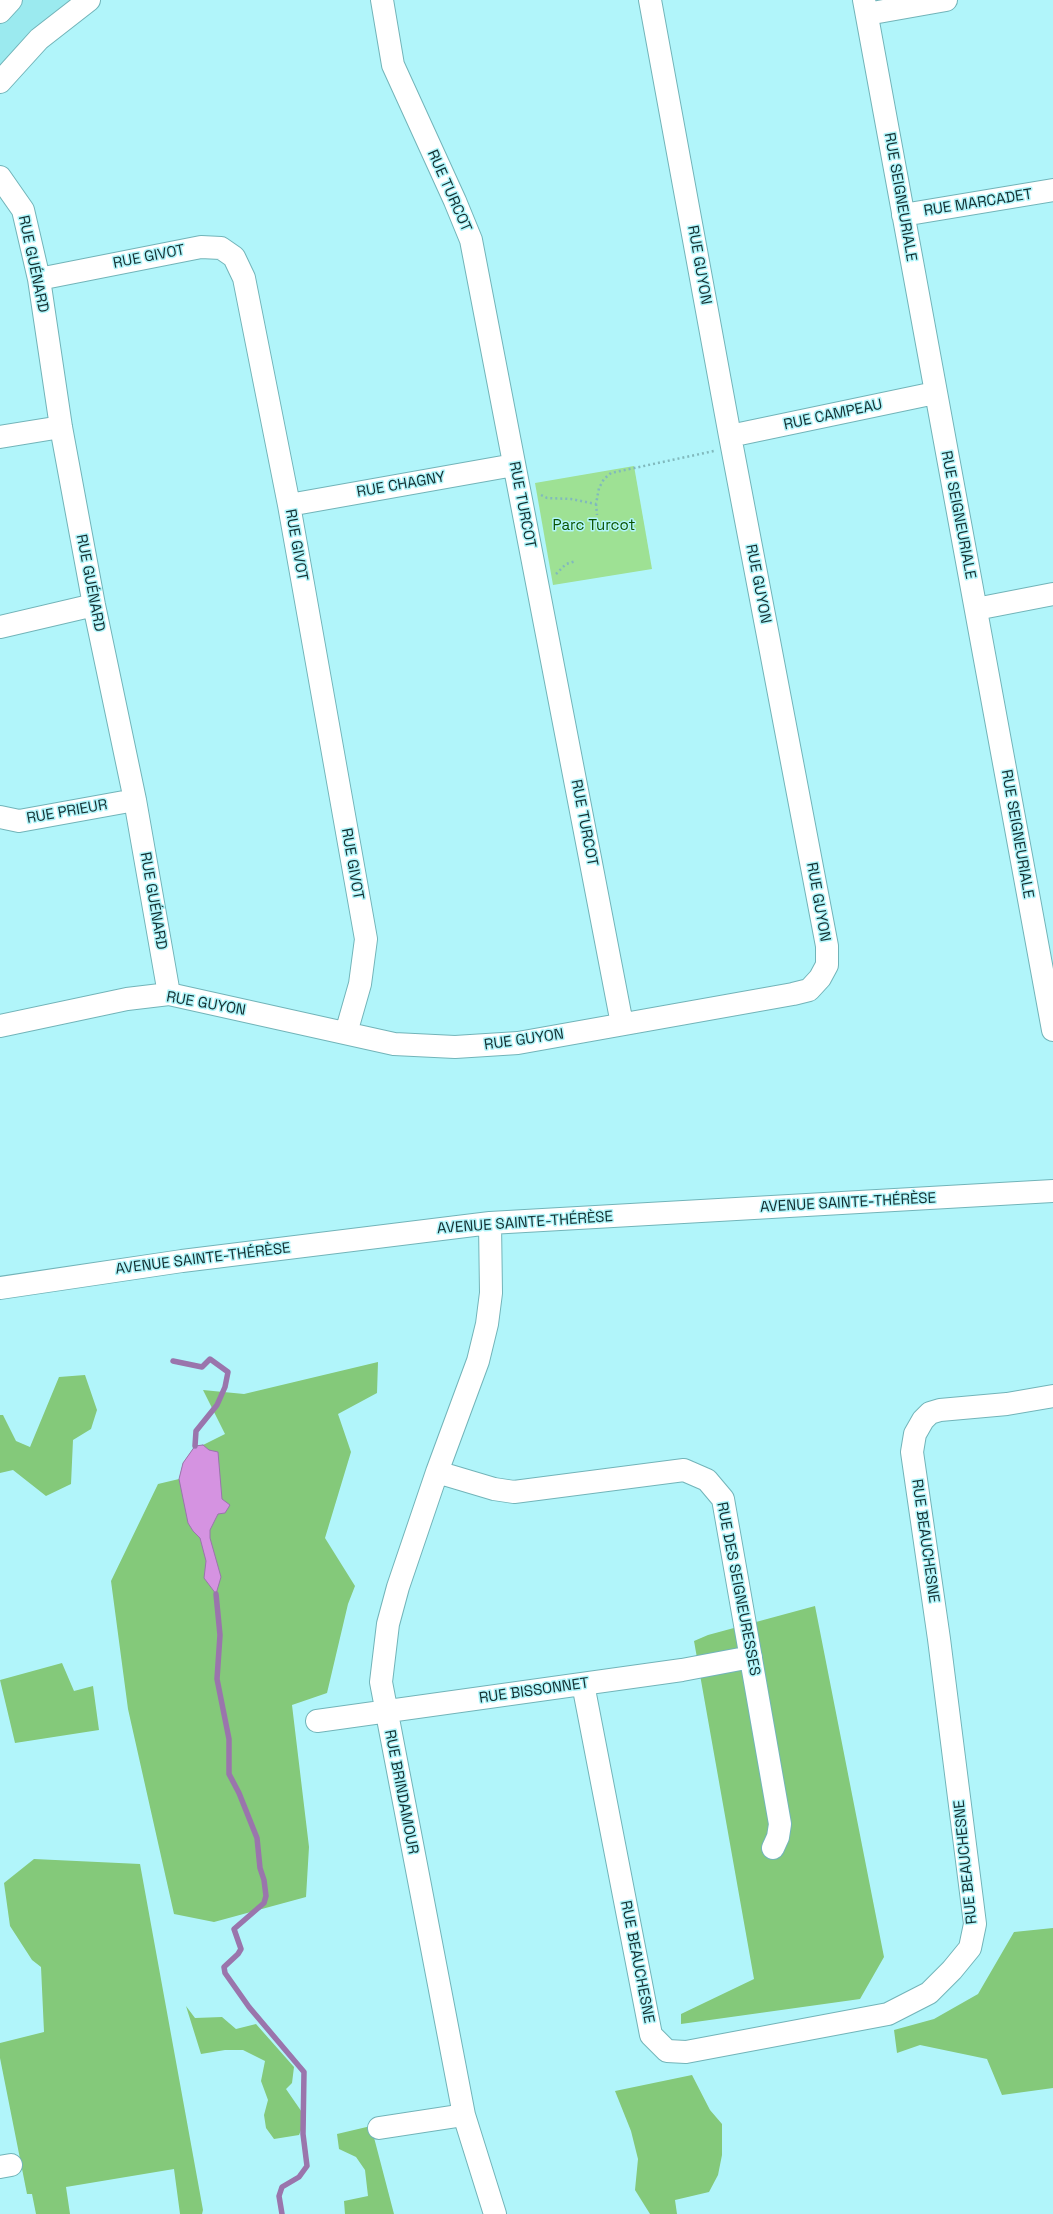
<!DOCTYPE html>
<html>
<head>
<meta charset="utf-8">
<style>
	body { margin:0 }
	canvas { display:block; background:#b1f5fa }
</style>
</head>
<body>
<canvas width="1053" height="2214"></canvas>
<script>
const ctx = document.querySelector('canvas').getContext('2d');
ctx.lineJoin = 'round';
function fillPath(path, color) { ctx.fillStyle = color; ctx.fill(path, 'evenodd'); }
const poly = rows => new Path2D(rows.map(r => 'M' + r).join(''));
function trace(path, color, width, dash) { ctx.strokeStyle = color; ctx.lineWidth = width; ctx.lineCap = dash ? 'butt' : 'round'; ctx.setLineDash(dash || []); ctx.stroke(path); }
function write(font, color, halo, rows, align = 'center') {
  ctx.font = font + ' "Space Grotesk",sans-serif'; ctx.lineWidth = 3; ctx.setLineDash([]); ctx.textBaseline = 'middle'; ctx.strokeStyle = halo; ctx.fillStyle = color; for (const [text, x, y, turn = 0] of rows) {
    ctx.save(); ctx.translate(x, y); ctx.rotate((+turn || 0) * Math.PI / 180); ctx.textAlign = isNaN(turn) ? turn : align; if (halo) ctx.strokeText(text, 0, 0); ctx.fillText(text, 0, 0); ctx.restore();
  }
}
const built = poly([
	[0,0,89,0,0,82]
]);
const green = poly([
	[634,466,652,569,553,585,535,483]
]);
const forest = poly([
	[378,1362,377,1393,338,1414,351,1452,325,1538,355,1586,348,1604,327,1693,292,1705,309,1847,306,1897,214,1922,174,1914,128,1709,111,1581,158,1484,179,1479,183,1463,195,1446,203,1445,225,1434,203,1390,244,1394],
	[85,1375,97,1410,91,1429,73,1440,71,1484,46,1496,13,1470,0,1473,0,1415,3,1415,16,1441,30,1447,59,1377],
	[815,1606,884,1957,860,1999,681,2024,681,2014,754,1979,694,1641,708,1635],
	[62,1663,74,1691,93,1686,99,1730,15,1743,0,1680],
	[34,1859,140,1864,203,2210,202,2214,180,2214,174,2169,66,2187,70,2214,36,2214,32,2194,27,2194,0,2058,0,2043,44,2032,41,1967,32,1960,10,1926,4,1883],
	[1053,1928,1053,2088,1002,2095,987,2059,920,2045,897,2053,894,2030,934,2019,978,1994,1014,1932],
	[186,2006,195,2018,222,2017,236,2029,256,2024,294,2067,292,2083,286,2089,306,2118,299,2135,274,2139,266,2128,264,2115,268,2100,261,2081,265,2061,243,2050,225,2050,201,2054],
	[692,2075,710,2110,722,2124,722,2155,718,2175,709,2192,675,2200,677,2214,650,2214,635,2190,638,2159,631,2131,615,2091],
	[371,2126,394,2214,345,2214,344,2201,368,2196,365,2170,356,2157,339,2149,337,2134]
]);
const water = poly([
	[203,1445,209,1450,218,1452,222,1499,230,1505,225,1513,218,1514,210,1530,210,1538,221,1577,216,1594,204,1578,206,1561,200,1538,193,1531,188,1523,179,1479,183,1463,195,1446,203,1445]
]);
const stream = poly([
	[173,1361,202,1367,210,1359,228,1372,225,1387,217,1405,196,1431,195,1446],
	[216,1594,220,1635,217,1679,229,1739,229,1774,239,1793,257,1838,260,1868,264,1880,266,1896,264,1903,234,1929,241,1949,238,1954,224,1967,225,1973,249,2007,304,2072,303,2134,307,2166,299,2177,282,2187,279,2196,282,2214]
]);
const path = poly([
	[541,495,547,498,571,499,596,504,599,488,604,479,611,473,714,451],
	[596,504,597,515],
	[556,574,566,564,576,561]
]);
const minor = poly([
	[382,0,393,65,455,201,471,240,622,1024],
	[864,0,1053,1030],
	[0,12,11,0],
	[867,14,946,0],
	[0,177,23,210,39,279,61,427,94,605,135,800,169,994],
	[903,215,1053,190],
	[39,279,201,247,221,248,234,257,244,278,289,505,366,939,360,984,346,1033],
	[730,436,935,393],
	[0,437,61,427],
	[289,505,514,465],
	[976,609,1053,594],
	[0,627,94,605],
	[0,817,19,821,135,800],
	[0,1026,127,999,169,994,394,1044,455,1047,518,1043,793,994,809,990,820,978,827,965,827,946,730,436,650,0],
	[490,1223,491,1293,487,1324,478,1361,437,1472,398,1587,388,1624,381,1682,464,2115,495,2214],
	[0,1288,182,1261,490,1223,1053,1191],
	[437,1472,494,1489,514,1492,684,1470,707,1480,723,1499,780,1824,778,1837,773,1848],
	[583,1684,651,2035,667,2051,686,2052,888,2014,929,1993,952,1970,970,1948,975,1924,939,1639,912,1452,915,1434,923,1420,930,1413,940,1410,1007,1404,1053,1396],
	[317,1721,682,1670,751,1657],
	[379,2128,464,2115],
	[0,2167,11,2165]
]);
const major = poly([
	[0,82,39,39,89,0]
]);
const streetNames = [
	["RUE TURCOT",449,191,66],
	["RUE SEIGNEURIALE",900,197,80],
	["RUE MARCADET",978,203,-9],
	["RUE GIVOT",149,257,-11],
	["RUE GUÉNARD",33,264,78],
	["RUE GUYON",699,265,80],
	["RUE CAMPEAU",833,415,-12],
	["RUE CHAGNY",401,485,-10],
	["RUE TURCOT",522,505,79],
	["RUE SEIGNEURIALE",958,515,79],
	["RUE GIVOT",296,545,80],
	["RUE GUÉNARD",90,583,79],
	["RUE GUYON",758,584,79],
	["RUE PRIEUR",67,812,-10],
	["RUE TURCOT",584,823,79],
	["RUE SEIGNEURIALE",1017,834,80],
	["RUE GIVOT",352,864,80],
	["RUE GUÉNARD",153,901,80],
	["RUE GUYON",818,902,80],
	["RUE GUYON",206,1004,10],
	["RUE GUYON",524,1040,-8],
	["AVENUE SAINTE-THÉRÈSE",848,1203,-3],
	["AVENUE SAINTE-THÉRÈSE",525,1223,-4],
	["AVENUE SAINTE-THÉRÈSE",203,1259,-7],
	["RUE BEAUCHESNE",925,1541,82],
	["RUE DES SEIGNEURESSES",738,1589,79],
	["RUE BISSONNET",534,1691,-8],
	["RUE BRINDAMOUR",401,1792,79],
	["RUE BEAUCHESNE",966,1862,-96],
	["RUE BEAUCHESNE",637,1962,79]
];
const parkNames = [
	["Parc Turcot",594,526]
];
fillPath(built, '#9beaef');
fillPath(green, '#9ee194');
fillPath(forest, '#84c97a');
fillPath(water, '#d593e1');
trace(water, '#9a75ac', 1);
trace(stream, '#9a75ac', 5.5);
trace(minor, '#72b4b9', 24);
trace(major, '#72b4b9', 24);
trace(path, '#81b9bd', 2.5, [2, 3]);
trace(minor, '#fff', 22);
trace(major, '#fff', 22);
write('15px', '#122e30', '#b1f5fa', streetNames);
write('15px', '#0a5300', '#b1f5fa', parkNames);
</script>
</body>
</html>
